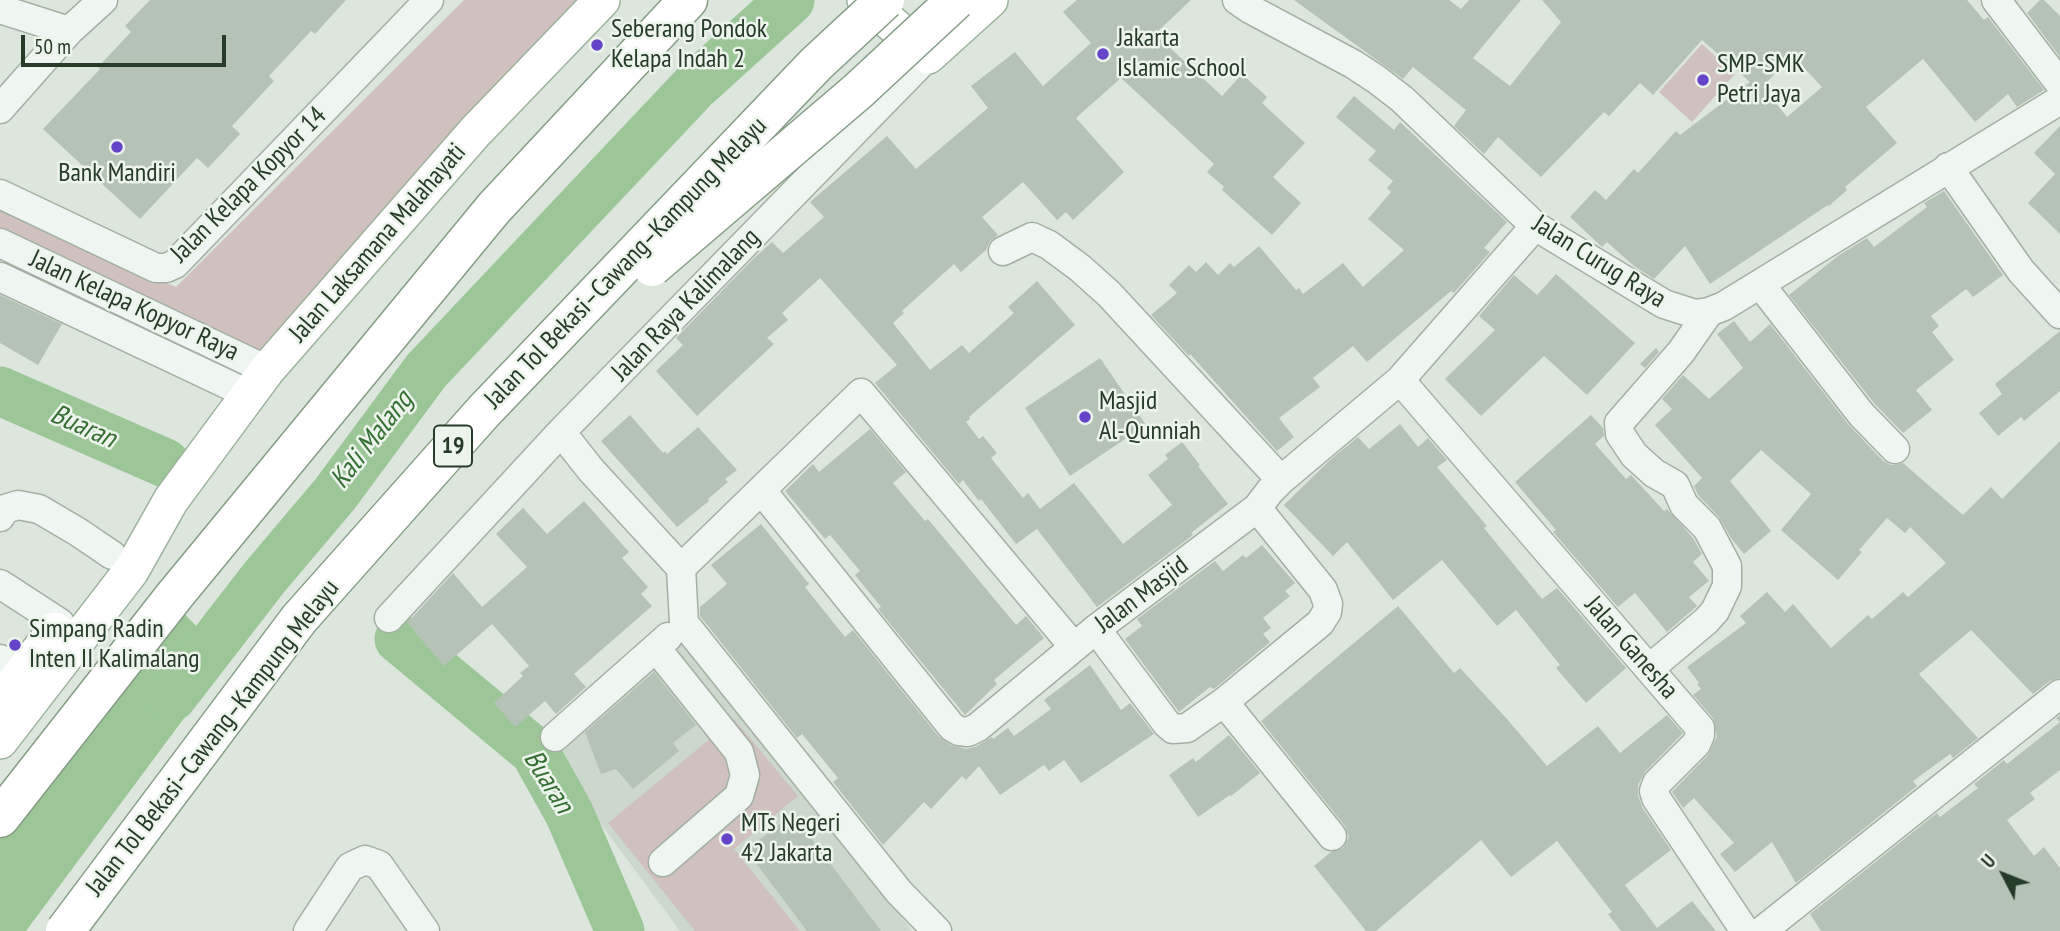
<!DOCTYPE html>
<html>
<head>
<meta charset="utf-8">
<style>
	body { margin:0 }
	#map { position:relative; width:2060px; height:931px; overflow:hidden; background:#dde6dd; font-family:"PT Sans Narrow",sans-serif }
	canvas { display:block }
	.north { position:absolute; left:1969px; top:840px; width:70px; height:70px; -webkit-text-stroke:5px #ecf4ec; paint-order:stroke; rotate:312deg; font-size:19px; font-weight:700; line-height:28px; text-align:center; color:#273c28 }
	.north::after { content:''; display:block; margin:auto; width:24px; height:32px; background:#273c28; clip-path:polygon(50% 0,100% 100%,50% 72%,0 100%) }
	.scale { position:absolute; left:21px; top:35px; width:205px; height:32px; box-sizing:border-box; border:4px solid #273c28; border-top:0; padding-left:9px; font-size:21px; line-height:24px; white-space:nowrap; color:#273c28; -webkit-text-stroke:5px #ecf4ec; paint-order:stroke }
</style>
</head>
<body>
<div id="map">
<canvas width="2060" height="931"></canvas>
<div class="north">U</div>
<div class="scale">50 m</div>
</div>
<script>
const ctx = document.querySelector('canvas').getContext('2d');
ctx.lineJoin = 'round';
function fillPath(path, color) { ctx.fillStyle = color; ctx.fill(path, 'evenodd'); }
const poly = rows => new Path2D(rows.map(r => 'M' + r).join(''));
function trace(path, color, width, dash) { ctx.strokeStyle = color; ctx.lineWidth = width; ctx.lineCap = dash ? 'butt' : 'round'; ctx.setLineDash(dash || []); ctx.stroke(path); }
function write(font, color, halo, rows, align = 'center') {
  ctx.font = font + ' "PT Sans Narrow",sans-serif'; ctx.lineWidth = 5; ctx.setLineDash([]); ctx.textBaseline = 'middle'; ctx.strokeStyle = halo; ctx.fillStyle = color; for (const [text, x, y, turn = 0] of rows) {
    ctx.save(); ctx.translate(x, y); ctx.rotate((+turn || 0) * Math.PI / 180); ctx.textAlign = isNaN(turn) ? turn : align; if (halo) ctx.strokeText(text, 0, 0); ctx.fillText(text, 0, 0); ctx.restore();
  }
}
const built = poly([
	[685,630,912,931,680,931,543,746]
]);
const green = poly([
	[464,0,603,0,267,370,0,243,0,210,176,287],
	[1702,44,1735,74,1692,122,1659,92],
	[734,719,798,796,734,849,800,931,695,931,608,823]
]);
const water = poly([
	[171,600,228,659,26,931,0,931,0,818]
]);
const river = poly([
	[0,391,165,463],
	[399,639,535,752,569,813,620,931],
	[172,697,264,578,335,494,426,371,695,86,790,0]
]);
const building = poly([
	[150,0,346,0,315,34,311,31,269,76,274,81,232,126,240,134,208,168,197,158,140,219,43,129,100,69,98,67,131,32,125,26],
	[1077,0,1191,0,1155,34,1222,96,1242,74,1267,97,1262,103,1305,143,1273,177,1301,203,1272,235,1222,190,1224,187,1207,172,1214,164,1121,78,1076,118,1124,172,1073,220,1066,212,1057,220,1023,182,982,217,998,235,990,241,986,250,961,272,954,264,902,311,904,313,893,323,930,370,962,345,969,353,1014,313,1008,307,1037,281,1075,325,969,417,970,419,966,422,979,439,983,436,997,453,991,458,1023,498,1028,493,1040,509,1074,483,1123,544,1172,505,1148,475,1168,459,1165,455,1182,442,1200,465,1198,466,1228,504,1191,533,1193,535,1097,607,1037,529,1016,544,981,499,979,501,963,480,959,484,875,383,897,365,820,278,782,313,788,320,767,338,774,344,697,416,656,371,683,345,676,338,752,260,772,242,783,253,824,217,810,202,887,136,916,169,988,108,971,86,1015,52,1043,86,1091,43,1063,12],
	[1294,0,1449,0,1461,9,1469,0,1521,0,1473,58,1510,86,1561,22,1542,0,1967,0,1984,20,1988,17,2044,90,2017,107,2008,94,1975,122,1923,59,1866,107,1897,143,1845,187,1847,190,1829,206,1828,205,1710,284,1685,246,1654,279,1634,266,1607,242,1602,247,1570,217,1595,190,1606,200,1634,169,1638,173,1676,131,1680,135,1750,82,1702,40,1653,95,1640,83,1609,116,1604,112,1541,177,1498,137,1484,154,1454,126,1466,110,1413,67,1403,79],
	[1791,54,1822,87,1787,117,1763,87],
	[2040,0,2044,0,2060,16,2060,57,2027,13],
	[1354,96,1394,130,1400,122,1507,222,1484,248,1490,252,1454,293,1451,291,1367,362,1353,346,1313,378,1320,387,1279,418,1294,437,1277,451,1190,354,1189,356,1151,315,1177,293,1169,285,1189,265,1196,272,1206,262,1218,275,1230,263,1234,267,1259,246,1296,290,1299,288,1303,294,1343,263,1363,287,1404,250,1368,219,1391,192,1387,188,1393,181,1368,160,1376,151,1336,117],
	[2060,126,2060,234,2028,203,2055,174,2034,153],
	[1944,191,2003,275,1973,297,1966,289,1931,316,1939,326,1932,332,1954,360,1916,390,1932,410,1903,433,1874,403,1789,295,1838,256,1867,238,1874,247,1927,207,1924,203],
	[1556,274,1635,343,1587,395,1544,356,1481,416,1445,379,1495,330,1479,316,1514,275,1537,295],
	[0,295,62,324,38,365,0,343],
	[1734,321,1750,342,1770,324,1848,424,1883,461,1891,465,1903,463,1963,515,1991,487,2002,499,2060,441,2060,678,2050,681,2033,694,1971,630,1919,674,1978,738,1953,758,1950,754,1913,781,1917,786,1796,883,1772,842,1735,872,1720,854,1734,843,1694,798,1683,808,1672,792,1708,755,1717,736,1713,718,1693,695,1701,689,1697,684,1699,683,1687,667,1746,623,1740,616,1767,592,1785,612,1793,604,1831,648,1868,615,1872,619,1903,592,1908,597,1946,563,1910,527,1905,533,1887,518,1859,550,1862,552,1838,580,1781,530,1811,494,1761,450,1730,481,1771,531,1744,554,1731,538,1719,517,1698,495,1694,486,1702,478,1655,425,1672,409,1662,399,1683,375,1709,399,1743,368,1717,334],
	[2060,331,2060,391,2024,421,2021,417,1998,436,1979,413,2002,394,1995,384],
	[1656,348,1659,352,1645,368,1640,364],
	[1100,358,1146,425,1070,476,1025,408],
	[630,415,663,453,665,451,667,454,698,427,737,470,725,479,728,482,708,499,709,501,677,527,601,441],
	[1591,415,1603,428,1604,436,1595,444,1626,479,1631,475,1664,511,1667,509,1693,538,1702,554,1693,562,1709,581,1689,597,1697,606,1667,632,1635,593,1618,607,1553,532,1556,530,1515,482],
	[1400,424,1418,447,1428,438,1447,460,1437,467,1487,526,1484,528,1542,599,1557,588,1626,668,1586,703,1556,668,1560,665,1516,610,1497,626,1442,560,1393,600,1347,542,1333,556,1284,505,1330,460,1358,437,1369,449],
	[870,429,906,472,893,483,925,521,928,519,1016,625,1026,616,1044,638,994,680,997,684,965,715,878,609,881,607,855,575,860,571,830,535,825,539,785,491,813,464,819,472],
	[584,501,629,552,622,558,648,587,641,594,652,606,574,674,586,687,556,714,545,701,515,727,494,703,523,676,520,673,529,666,492,624,444,666,407,623,453,573,482,607,527,567,496,534,523,508,547,534],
	[761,524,809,584,805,587,845,637,853,630,939,737,951,745,966,749,975,747,992,737,993,739,1008,728,1014,736,1051,709,1044,700,1090,665,1121,710,1130,703,1154,734,1081,783,1064,760,1049,771,1044,765,1000,795,979,766,966,780,962,776,931,809,924,802,883,845,833,782,838,778,802,734,797,738,700,616,700,607,727,584,711,565],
	[1262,545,1295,583,1285,591,1290,596,1263,618,1271,628,1263,634,1270,642,1214,689,1210,687,1179,712,1125,639,1142,626,1137,619,1215,561,1223,571,1243,555,1246,558],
	[1398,606,1454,673,1460,668,1507,719,1547,766,1598,726,1620,753,1667,715,1683,733,1645,772,1638,785,1638,795,1642,807,1671,850,1625,885,1657,928,1692,901,1716,931,1621,931,1608,914,1612,912,1557,841,1511,877,1481,840,1376,931,1366,931,1314,866,1331,852,1343,848,1349,837,1345,826,1261,721],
	[654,672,696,725,673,743,679,751,633,789,616,769,601,774,585,732],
	[2060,715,2060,770,2030,793,2035,799,2007,820,2034,856,2044,847,2060,868,2060,931,1821,931,1810,914,1937,813,1940,817,1978,788,1974,784,2004,760,2007,764,2060,722,2056,718],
	[1229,735,1260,773,1231,796,1230,795,1198,817,1169,775,1193,758,1196,762],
	[793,814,881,931,807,931,746,850]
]);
const minor = poly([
	[1237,0,1250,9,1353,64,1376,79,1402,99,1535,226,1664,304,1695,314,1709,312,1724,306,2060,100],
	[1996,0,2060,84],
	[0,9,69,31],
	[0,109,69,31,103,0],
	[1948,167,2021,271,2060,314],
	[0,194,156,268,166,268,175,264,429,0],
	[0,243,267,370],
	[1003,251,1032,237,1049,245,1080,268,1109,294,1281,480],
	[0,277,248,394],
	[1760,284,1861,414,1895,449],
	[1400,380,1700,728,1700,735,1696,744,1657,783,1654,791,1656,798,1745,931],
	[561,432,591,470,681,568,684,623,899,892,937,931],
	[762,491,952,727,959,731,968,732,978,727,1096,629,1257,508,1270,491,1281,480,1400,380,1535,226],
	[0,517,5,509,18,505,39,509,78,532,112,555],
	[681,568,861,393,1074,647],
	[0,584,60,623],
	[389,618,561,432,928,56],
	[1096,629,1167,724,1173,729,1187,728,1224,702,1320,623,1327,612,1328,604,1323,590,1257,508],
	[656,648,739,752,745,775,739,796,663,862],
	[0,659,22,672],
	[1649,669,1706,621,1715,611,1727,586,1727,566,1707,528,1684,505,1675,485,1654,473,1634,455,1620,434,1619,423,1681,352,1709,312],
	[1224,702,1332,836],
	[555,737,668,637],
	[308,931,350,867,365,860,379,865,425,931],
	[1762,931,2060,694]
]);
const major = poly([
	[865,0,928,56,990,0],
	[0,701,55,630],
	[0,741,131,571,171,500,267,370,475,132,602,0]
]);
const highway = poly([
	[0,818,175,595,494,208,688,0]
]);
const highwayBridge = poly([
	[652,267,858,91,956,0],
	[65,931,299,619,484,411,816,64,885,0]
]);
const markers = [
	[597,45,7,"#6644ca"],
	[1103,54,7,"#6644ca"],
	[1703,80,7,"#6644ca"],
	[117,147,7,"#6644ca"],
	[1085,417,7,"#6644ca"],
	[15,645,7,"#6644ca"],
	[727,839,7,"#6644ca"]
];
const shields = [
	[453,446,38]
];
const shieldNames = [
	["19",453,446]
];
const poiNames = [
	["Seberang Pondok",611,30],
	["Kelapa Indah 2",611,60],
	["Jakarta",1117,39],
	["Islamic School",1117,69],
	["SMP-SMK",1717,65],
	["Petri Jaya",1717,95],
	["Bank Mandiri",117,174,"center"],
	["Masjid",1099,402],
	["Al-Qunniah",1099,432],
	["Simpang Radin",29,630],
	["Inten II Kalimalang",29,660],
	["MTs Negeri",741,824],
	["42 Jakarta",741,854]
];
const streetNames = [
	["Jalan Kelapa Kopyor 14",249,185,-45],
	["Jalan Laksamana Malahayati",378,243,-49],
	["Jalan Curug Raya",1599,262,32],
	["Jalan Tol Bekasi–Cawang–Kampung Melayu",626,263,-46],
	["Jalan Raya Kalimalang",686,305,-46],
	["Jalan Kelapa Kopyor Raya",134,306,25],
	["Jalan Masjid",1142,595,-37],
	["Jalan Ganesha",1631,648,49],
	["Jalan Tol Bekasi–Cawang–Kampung Melayu",213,738,-52]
];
const waterNames = [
	["Buaran",83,427,24],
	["Kali Malang",372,440,-52],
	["Buaran",548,782,58]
];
fillPath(built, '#cbd8cb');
fillPath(green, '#d0c1be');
fillPath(water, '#9cc698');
trace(river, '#9cc698', 49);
fillPath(building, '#b4c3b5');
trace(minor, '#a3b0a3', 31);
trace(major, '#9db29d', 38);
trace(highway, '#859c85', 41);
trace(minor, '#eff5f0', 28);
trace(major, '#fff', 35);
trace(highway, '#fff', 38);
trace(highwayBridge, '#859c85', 41, []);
trace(highwayBridge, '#fff', 38);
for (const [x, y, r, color] of markers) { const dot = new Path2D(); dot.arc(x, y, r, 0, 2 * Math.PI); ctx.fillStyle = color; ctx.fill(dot); trace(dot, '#ecf4ec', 2.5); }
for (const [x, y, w] of shields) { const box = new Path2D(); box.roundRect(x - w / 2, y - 20.5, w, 41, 5); ctx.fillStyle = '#ecf4ec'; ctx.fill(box); trace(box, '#273c28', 2); }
write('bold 24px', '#273c28', null, shieldNames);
write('26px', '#273c28', '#ecf4ec', poiNames, 'left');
write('26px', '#273c28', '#ecf4ec', streetNames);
write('italic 28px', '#356f32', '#ecf4ec', waterNames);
</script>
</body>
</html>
